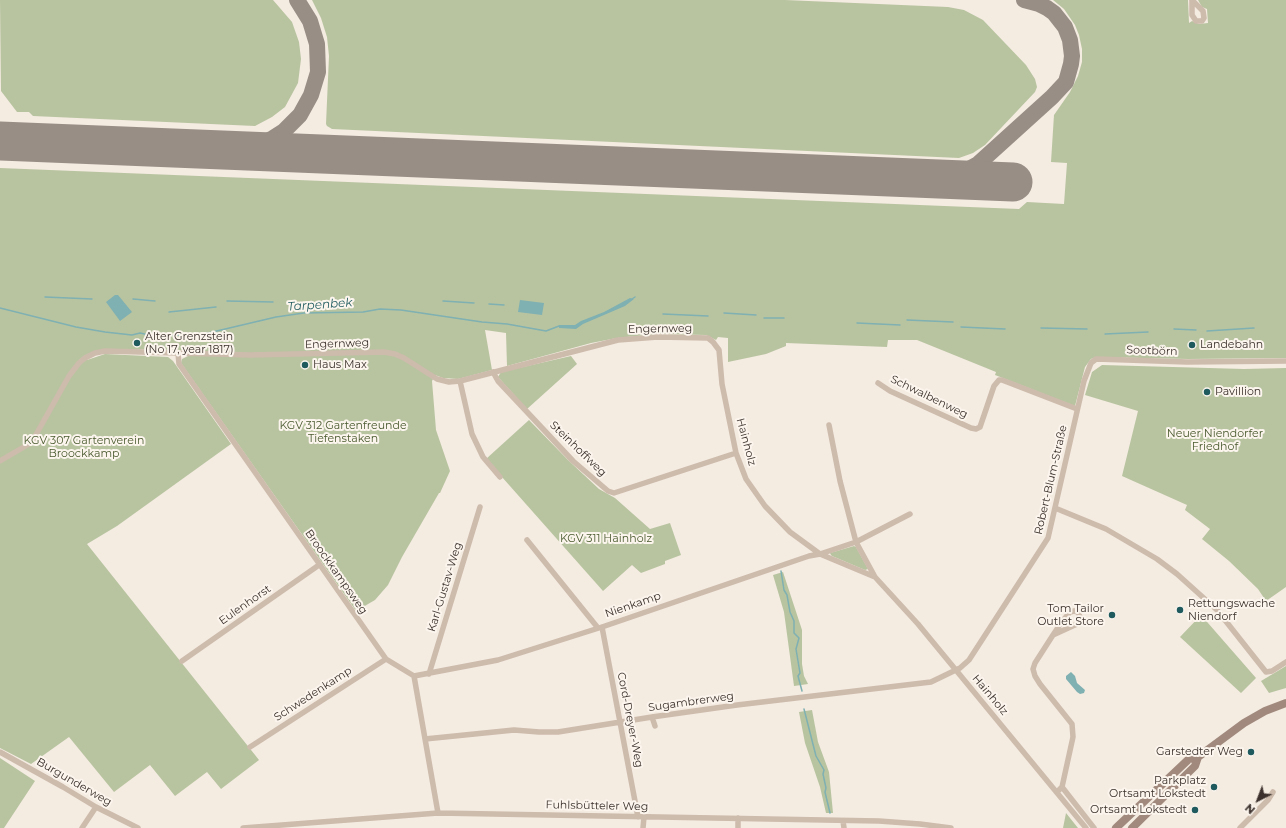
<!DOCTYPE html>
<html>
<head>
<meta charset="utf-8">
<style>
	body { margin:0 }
	#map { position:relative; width:1286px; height:828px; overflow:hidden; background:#f4ebe1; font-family:Montserrat,sans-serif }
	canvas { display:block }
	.north { position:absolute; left:1238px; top:780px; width:40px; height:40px; -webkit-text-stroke:3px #fbf5ee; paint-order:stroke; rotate:222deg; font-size:11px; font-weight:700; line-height:16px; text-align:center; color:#3b302b }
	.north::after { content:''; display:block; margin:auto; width:14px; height:18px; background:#3b302b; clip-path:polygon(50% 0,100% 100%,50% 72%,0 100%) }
</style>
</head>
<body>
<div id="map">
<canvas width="1286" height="828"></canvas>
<div class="north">N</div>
</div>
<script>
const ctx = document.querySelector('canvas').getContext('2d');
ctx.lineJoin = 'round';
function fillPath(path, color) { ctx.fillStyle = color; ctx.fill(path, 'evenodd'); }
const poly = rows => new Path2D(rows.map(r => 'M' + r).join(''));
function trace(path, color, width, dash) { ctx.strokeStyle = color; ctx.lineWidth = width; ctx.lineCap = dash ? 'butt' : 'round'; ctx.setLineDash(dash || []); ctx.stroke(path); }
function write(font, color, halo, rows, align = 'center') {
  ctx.font = font + ' Montserrat,sans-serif'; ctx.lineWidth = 4; ctx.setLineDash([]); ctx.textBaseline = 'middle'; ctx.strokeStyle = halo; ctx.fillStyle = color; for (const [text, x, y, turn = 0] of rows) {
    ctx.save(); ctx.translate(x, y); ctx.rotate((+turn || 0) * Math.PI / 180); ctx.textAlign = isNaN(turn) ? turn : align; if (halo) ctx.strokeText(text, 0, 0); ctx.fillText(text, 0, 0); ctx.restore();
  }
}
const green = poly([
	[0,0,273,0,292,22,299,42,301,59,298,83,285,107,272,117,255,126,33,116,29,112,17,112,1,91],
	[312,0,785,0,948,7,964,10,983,20,1026,65,1035,79,1037,87,1035,92,985,145,973,153,959,158,332,129,327,126,326,124,329,56,327,37,321,18],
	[1053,0,1188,0,1189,23,1192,21,1199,24,1208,23,1207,9,1202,7,1198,0,1286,0,1286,358,1188,359,1096,357,1091,359,1085,367,1075,406,995,375,996,372,917,340,888,340,887,347,786,343,786,346,766,354,728,362,728,338,718,337,716,340,706,335,657,334,617,338,591,343,507,366,506,333,485,330,492,370,458,379,443,378,435,375,432,381,436,430,450,471,440,493,439,493,402,557,388,585,375,600,356,611,181,363,182,359,192,354,250,357,288,357,249,353,179,350,106,349,84,356,79,360,87,360,105,354,168,357,173,361,231,444,117,526,87,544,259,760,221,789,207,772,175,796,150,765,114,792,69,737,31,764,0,748,0,168,1019,209,1027,202,1064,204,1067,163,1051,162,1054,115,1070,92,1078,76,1082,62,1082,49,1079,35,1075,25,1064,9],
	[571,356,577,364,527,409,498,377,501,372],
	[1102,365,1244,369,1286,368,1286,587,1266,601,1258,589,1229,561,1202,539,1210,529,1185,510,1187,505,1122,476,1138,411,1085,395,1092,372],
	[529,420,568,460,599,489,615,498,650,529,670,523,681,555,665,561,665,564,641,573,632,565,603,591,486,459],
	[854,546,856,547,868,569,865,570,832,556,831,555,830,553],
	[783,572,802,630,802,664,804,676,808,684,794,686,784,612,773,575],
	[1201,615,1256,678,1241,693,1180,637],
	[1286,666,1286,688,1269,693,1261,681],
	[812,710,818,742,829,772,833,813,826,813,820,787,805,743,799,712],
	[0,758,35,781,4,828,0,828],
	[1066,813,1078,828,1063,828]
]);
const water = poly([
	[115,295,118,295,132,312,120,321,106,302],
	[630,298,634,299,625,306,583,324,576,329,559,328,559,325,575,325,581,321,604,312],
	[520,300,544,303,542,315,518,312],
	[1071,672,1075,676,1077,683,1085,690,1084,693,1080,694,1077,692,1066,679,1066,676]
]);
const stream = poly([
	[45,297,92,299],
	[133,299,155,301],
	[632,299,635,297],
	[227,301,273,302],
	[443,301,474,303],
	[489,304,504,305],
	[0,308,76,327,105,332,132,335,140,333,154,336,204,334,276,317,304,313,363,312,380,309,401,310,482,322,507,324,546,331,559,326],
	[169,312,216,307],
	[724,313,756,315],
	[663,314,708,316],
	[764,318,784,318],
	[907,320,953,322],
	[857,323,900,325],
	[961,327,1005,329],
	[1041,328,1087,329],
	[1174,329,1196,330],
	[1207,331,1254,328],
	[1105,334,1148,332],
	[781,571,784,590,787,595,790,612,794,621,794,633,799,638,796,649,800,673,798,676,802,691],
	[804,709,816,756,824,770,823,774,826,788,825,792,830,813]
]);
const taxiway = poly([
	[0,131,13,139,23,142],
	[235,151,262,144,273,138,284,131,300,115,311,95,318,72,317,44,310,21,297,0],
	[916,178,948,177,963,172,978,164,1052,97,1066,82,1071,64,1072,56,1070,40,1065,27,1054,13,1047,8,1039,4,1024,0]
]);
const runway = poly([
	[0,141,1013,182]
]);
const minor = poly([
	[1192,0,1192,15,1196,21,1202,21,1204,18,1203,11,1192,0],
	[178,353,179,364,386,659,414,676,438,813],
	[493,372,498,381,573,461,608,491,614,493,736,453],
	[460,381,472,434,483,457,500,477],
	[878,383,890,391,971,428,976,429,980,427,994,386,999,380,1002,380,1077,409],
	[829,425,840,481,856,542,875,577],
	[0,461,29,444,33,440,69,376,79,363,85,358,95,353,105,351,250,355,384,352,395,354,404,358,437,379,449,382,460,381,618,340,658,337,708,338,713,342,719,350,722,384,736,453,746,479,765,506,790,532,820,554,875,577,918,624,1086,828],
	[1055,508,1106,529,1157,559,1177,574,1217,610,1266,672,1272,671,1286,662],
	[527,540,598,628],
	[1074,611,1078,612,1080,617,1080,621,1077,624,1053,635,1061,623,1070,612,1074,611],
	[602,627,638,817],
	[1053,635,1035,663,1033,669,1035,676,1040,684,1072,724,1073,737,1062,787,1057,792],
	[182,661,319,565],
	[429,674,480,507],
	[414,676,498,660,602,627,809,556,820,554,856,542,910,514],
	[652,717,655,726],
	[425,739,514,730,539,732,558,732,652,717,737,705,931,682,960,668,969,660,1048,538,1084,381,1091,363,1096,359,1187,362,1286,361],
	[250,747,386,659],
	[0,752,63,787,96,807,138,828],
	[1062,787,1094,828],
	[843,821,844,828],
	[82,828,96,807],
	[243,828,438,813,879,821,920,824,951,828],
	[643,828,644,817],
	[738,828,738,818],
	[1240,828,1268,800,1273,792]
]);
const secondary = poly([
	[1116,828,1189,759,1198,757,1244,723,1265,711,1286,703],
	[1132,828,1195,766,1198,757]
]);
const markers = [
	[137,343,4,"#1f5a5e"],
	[1192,345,4,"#1f5a5e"],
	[305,365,4,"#1f5a5e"],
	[1207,392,4,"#1f5a5e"],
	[1180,610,4,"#1f5a5e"],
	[1112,615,4,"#1f5a5e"],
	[1251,752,4,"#1f5a5e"],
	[1214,787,4,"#1f5a5e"],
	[1195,810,4,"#1f5a5e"]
];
const streetNames = [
	["Engernweg",660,329,-1],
	["Engernweg",337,344,-2],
	["Sootbörn",1152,351,2],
	["Schwalbenweg",929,397,26],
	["Hainholz",746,442,75],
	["Steinhoffweg",578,449,44],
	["Robert-Blum-Straße",1051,480,-77],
	["Broockkampsweg",336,572,55],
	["Karl-Gustav-Weg",445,587,-73],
	["Eulenhorst",245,605,-35],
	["Nienkamp",633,605,-19],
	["Schwedenkamp",313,694,-33],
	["Hainholz",990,695,50],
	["Sugambrerweg",691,702,-8],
	["Cord-Dreyer-Weg",630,720,79],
	["Burgunderweg",74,782,30],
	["Fuhlsbütteler Weg",597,806,1]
];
const poiNames = [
	["Alter Grenzstein",145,337],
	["(No 17, year 1817)",145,350],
	["Landebahn",1200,345],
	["Haus Max",313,365],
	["Pavillion",1215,392],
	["Rettungswache",1188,604],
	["Niendorf",1188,617],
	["Tom Tailor",1104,609,"right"],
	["Outlet Store",1104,622,"right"],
	["Garstedter Weg",1243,752,"right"],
	["Parkplatz",1206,781,"right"],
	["Ortsamt Lokstedt",1206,794,"right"],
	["Ortsamt Lokstedt",1187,810,"right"]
];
const parkNames = [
	["KGV 312 Gartenfreunde",343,426],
	["Tiefenstaken",343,439],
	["Neuer Niendorfer",1215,434],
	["Friedhof",1215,447],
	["KGV 307 Gartenverein",84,441],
	["Broockkamp",84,454],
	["KGV 311 Hainholz",606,539]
];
const waterNames = [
	["Tarpenbek",320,305,-4]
];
fillPath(green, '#b8c4a0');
fillPath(water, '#7fb0b2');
trace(stream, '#7fb0b2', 1.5);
trace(taxiway, '#988e86', 16);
trace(runway, '#988e86', 39);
trace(minor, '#cdbbac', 5.5);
trace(secondary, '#a18a7d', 8);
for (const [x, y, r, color] of markers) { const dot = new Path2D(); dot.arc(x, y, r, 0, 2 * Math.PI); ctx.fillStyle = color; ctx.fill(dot); trace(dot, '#fbf5ee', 1.5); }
write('11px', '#3b302b', '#fbf5ee', streetNames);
write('11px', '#3b302b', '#fbf5ee', poiNames, 'left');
write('11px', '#4a5a2e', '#fbf5ee', parkNames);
write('italic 12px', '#1f5a5e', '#fbf5ee', waterNames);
</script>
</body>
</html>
